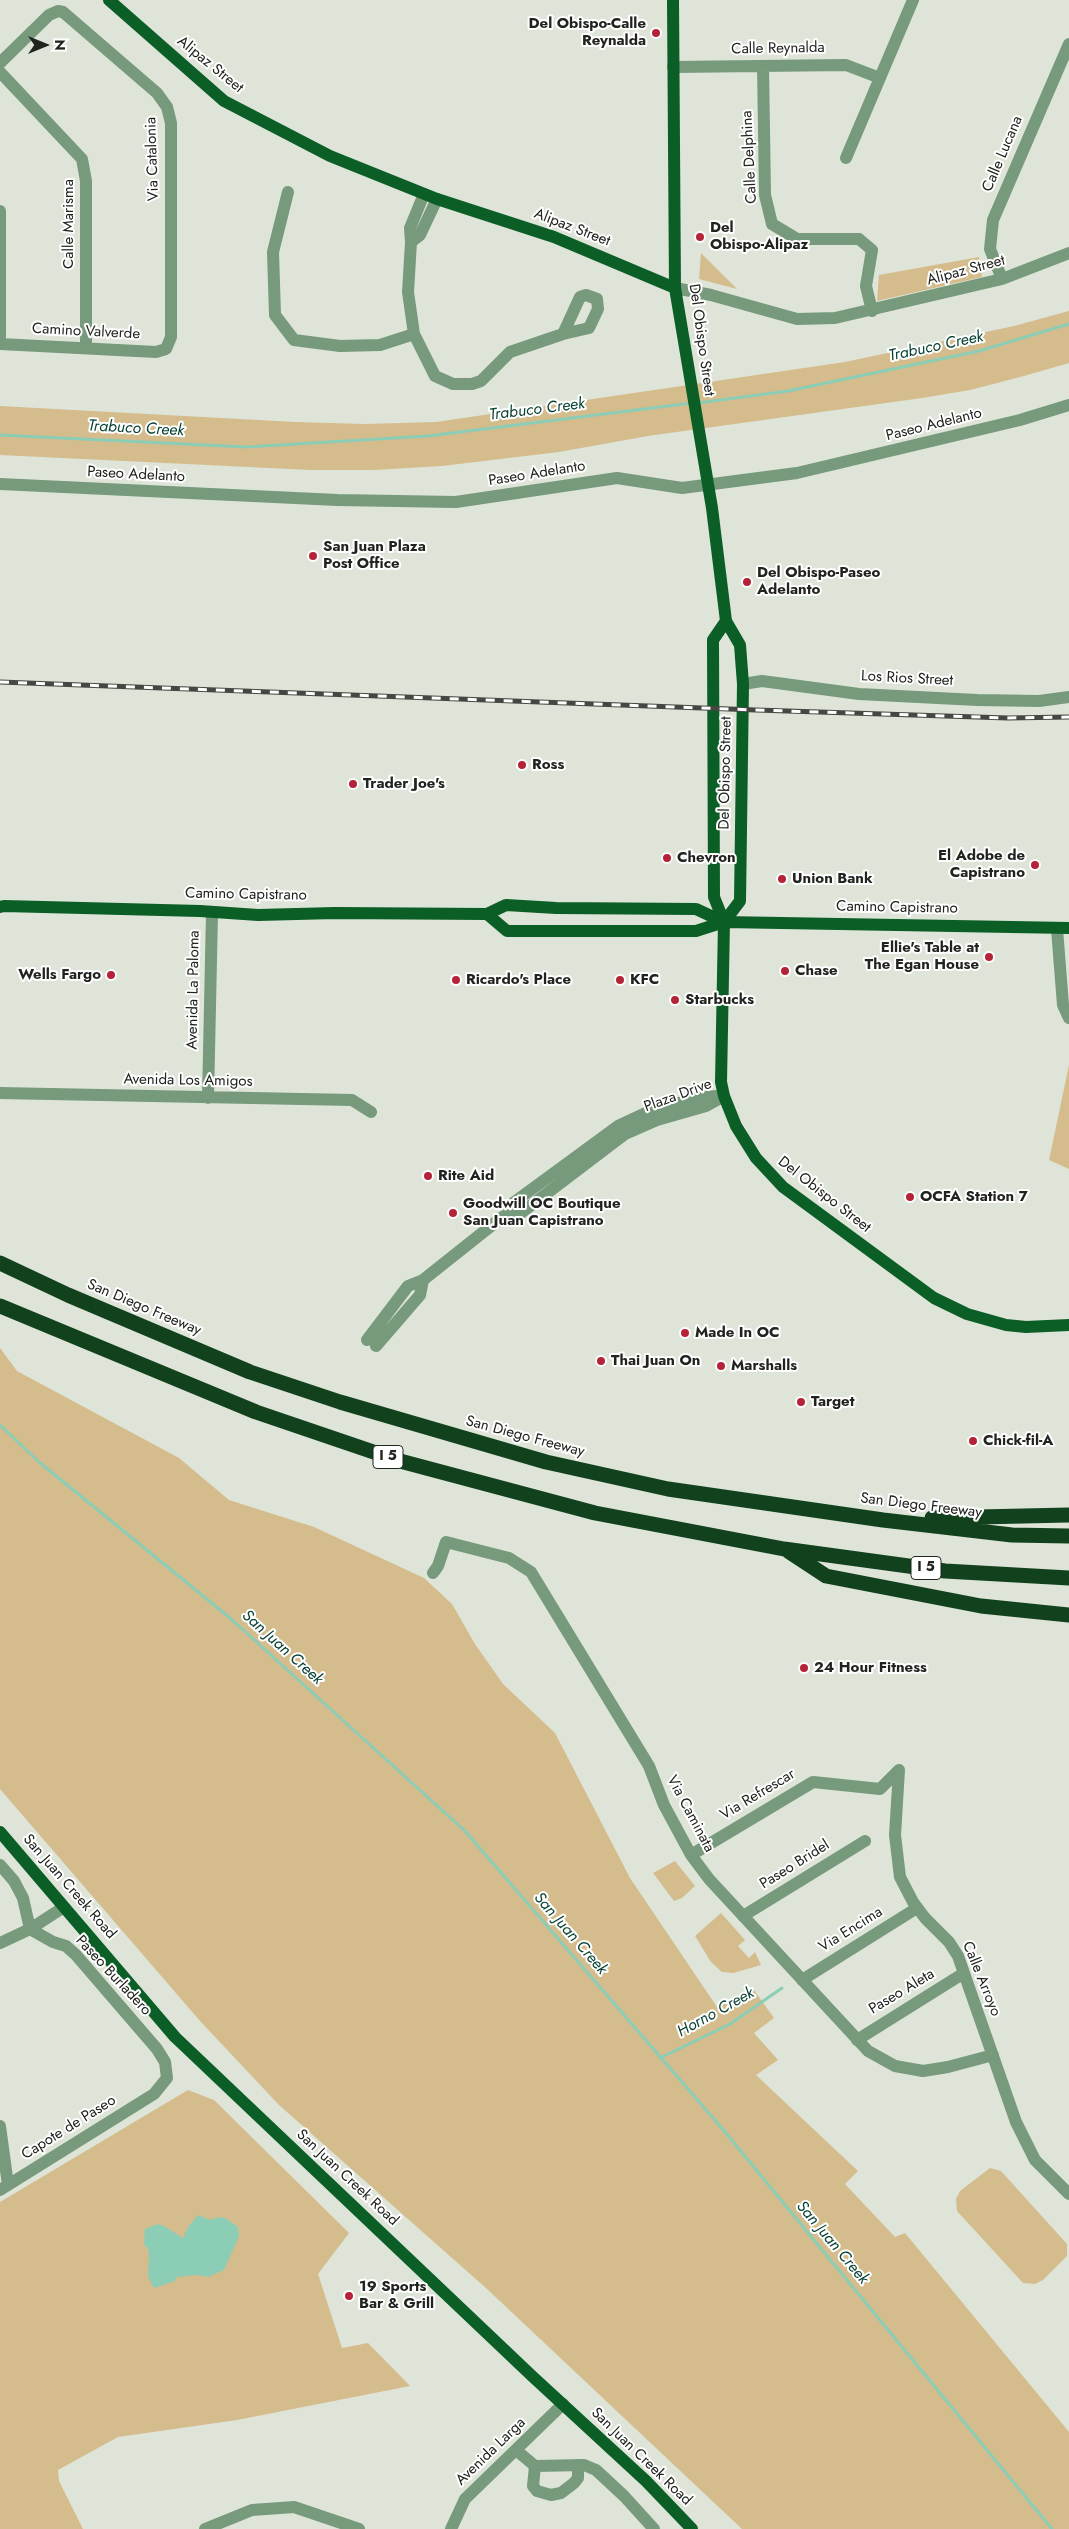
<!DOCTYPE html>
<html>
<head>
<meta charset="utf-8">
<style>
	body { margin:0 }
	#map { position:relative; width:1069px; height:2529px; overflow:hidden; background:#dee4d8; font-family:Jost,sans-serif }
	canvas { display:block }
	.north { position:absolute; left:20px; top:20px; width:50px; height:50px; -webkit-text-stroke:4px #fff; paint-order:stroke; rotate:90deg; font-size:14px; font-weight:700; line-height:20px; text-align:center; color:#21231e }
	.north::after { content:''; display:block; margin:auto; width:18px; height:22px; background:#21231e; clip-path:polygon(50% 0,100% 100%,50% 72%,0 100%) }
</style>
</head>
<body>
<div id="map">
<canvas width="1069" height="2529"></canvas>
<div class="north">N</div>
</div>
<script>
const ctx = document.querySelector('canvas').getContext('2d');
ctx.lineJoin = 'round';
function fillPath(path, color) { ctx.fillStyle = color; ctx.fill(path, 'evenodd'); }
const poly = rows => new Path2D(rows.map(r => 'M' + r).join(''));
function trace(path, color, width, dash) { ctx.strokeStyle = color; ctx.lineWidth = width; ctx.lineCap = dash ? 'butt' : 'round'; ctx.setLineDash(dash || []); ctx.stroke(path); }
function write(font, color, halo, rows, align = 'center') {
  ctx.font = font + ' Jost,sans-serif'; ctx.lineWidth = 4; ctx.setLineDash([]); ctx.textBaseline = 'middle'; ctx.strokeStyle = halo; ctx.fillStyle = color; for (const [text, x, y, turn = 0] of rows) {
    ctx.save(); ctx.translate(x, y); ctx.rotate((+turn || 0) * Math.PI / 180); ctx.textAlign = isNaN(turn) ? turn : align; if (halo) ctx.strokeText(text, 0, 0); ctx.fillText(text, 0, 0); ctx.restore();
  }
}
const green = poly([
	[701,253,737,289,699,279],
	[979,257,982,277,877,301,879,275],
	[1069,311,1069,363,1024,376,970,390,922,398,648,436,559,452,442,466,374,470,311,470,0,455,0,406,295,422,365,424,436,422,845,362,1014,326],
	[1069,1065,1069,1169,1049,1160],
	[0,1348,17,1371,179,1458,229,1500,314,1527,424,1578,452,1604,475,1644,503,1684,555,1733,630,1878,717,2007,754,1990,774,2018,754,2033,778,2060,756,2075,858,2171,845,2184,895,2237,905,2233,1069,2432,1069,2529,742,2529,486,2288,279,2105,200,2021,0,1789],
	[675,1861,695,1886,682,1898,674,1901,653,1873],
	[721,1913,745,1940,738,1946,749,1958,755,1952,761,1965,733,1973,722,1972,711,1962,695,1936],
	[188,2090,214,2100,349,2233,318,2274,342,2348,368,2343,410,2386,237,2420,118,2437,58,2470,59,2481,83,2529,0,2529,0,2202],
	[990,2168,1001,2171,1067,2244,1067,2256,1043,2280,1035,2284,1023,2283,957,2211,956,2199,960,2191]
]);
const water = poly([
	[198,2215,210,2220,219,2217,225,2218,238,2227,239,2236,224,2270,208,2277,197,2275,177,2277,175,2281,154,2288,148,2276,149,2256,148,2249,144,2244,145,2229,157,2224,164,2226,183,2238,188,2227]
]);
const stream = poly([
	[698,403,788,391,979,351,1069,324],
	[0,435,246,447,428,436,692,403],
	[0,1425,39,1462,230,1618,465,1831,720,2126,1052,2529],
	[660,2058,730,2024,782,1988]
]);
const minor = poly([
	[0,63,49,15,58,11,63,12,157,93,167,107,171,123,171,337,166,349,156,352,0,344],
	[763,66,765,195,772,224,797,239,859,239,872,250,866,286,872,311],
	[673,67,846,65,880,78],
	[0,72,82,159,86,181,86,348],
	[846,158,913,0],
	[288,192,273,252,275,315,294,340,340,346,380,345,414,334],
	[424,194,410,228,411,242,408,292,414,334,435,376,453,384,472,384,481,381,510,352,563,334,580,297,586,295,597,299,598,309,589,328,563,334],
	[0,211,0,339],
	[411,242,420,235,437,199],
	[1002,279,990,249,993,220,1069,44],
	[675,288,711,295,797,319,835,318,1002,279,1069,253],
	[0,484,337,500,456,502,617,478,682,488,797,473,1020,420,1069,405],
	[743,684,762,681,859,694,977,700,1039,701,1069,697],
	[1057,929,1063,1005,1069,1018],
	[0,1093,352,1100,371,1112],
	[208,1098,212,913],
	[513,1211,513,1203,618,1126,648,1112,700,1097,719,1096],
	[367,1340,408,1286,423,1280,501,1218,513,1211,521,1213,625,1134,657,1120,706,1106,724,1096],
	[376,1346,420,1295,423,1280],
	[433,1573,438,1566,446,1542,509,1558,531,1572,649,1766,664,1805,691,1855,709,1879,868,2051,895,2066,923,2071,948,2067,993,2055],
	[899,1770,895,1835,900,1877,913,1902,925,1918,949,1942,958,1956,1016,2122,1035,2160,1069,2194],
	[691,1855,813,1782,880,1789,899,1770],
	[0,1865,14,1881,23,1898,30,1929,53,1942,66,1946,76,1955,157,2049,165,2062,167,2078,154,2094,0,2190],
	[743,1916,865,1841],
	[0,1943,30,1929,64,1907],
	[802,1980,917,1908],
	[857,2040,964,1973],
	[0,2126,8,2185],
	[516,2450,535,2466,584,2465,596,2470,624,2496,654,2529],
	[535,2466,533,2486,537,2491,551,2495,561,2493,574,2483,578,2478,578,2465],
	[205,2529,252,2510,294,2507,359,2529],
	[451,2529,465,2499,563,2404]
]);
const major = poly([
	[109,0,224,101,330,156,437,199,554,237,675,288],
	[673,0,675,288,712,508,726,621,740,645,743,684,740,901,724,922],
	[726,621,713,640,714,897,724,922,721,1082,724,1096,736,1126,756,1158,783,1187,934,1298,967,1314,1006,1325,1026,1327,1069,1325],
	[0,907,4,906,200,911,258,915,335,913,487,914,506,905,556,908,696,909,724,922],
	[487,914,507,931,696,931,724,922,1069,928],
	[0,1832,175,2037,532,2376,646,2481,692,2529]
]);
const highway = poly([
	[0,1263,68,1295,250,1372,340,1402,546,1462,668,1489,883,1520,1012,1535,1069,1536],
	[0,1306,256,1412,400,1461,595,1513,784,1549,945,1571,1069,1578],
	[932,1518,1069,1515],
	[788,1551,826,1576,981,1606,1069,1615]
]);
const rail = poly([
	[0,682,756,710,1008,718,1069,717]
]);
const markers = [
	[656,33,5,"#b52338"],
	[700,237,5,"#b52338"],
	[313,556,5,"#b52338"],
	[747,582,5,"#b52338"],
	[522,765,5,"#b52338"],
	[353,784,5,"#b52338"],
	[667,858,5,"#b52338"],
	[1035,865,5,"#b52338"],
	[782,879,5,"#b52338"],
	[989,957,5,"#b52338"],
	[785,971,5,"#b52338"],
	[111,975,5,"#b52338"],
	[456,980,5,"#b52338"],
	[620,980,5,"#b52338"],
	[675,1000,5,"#b52338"],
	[428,1176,5,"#b52338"],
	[910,1197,5,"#b52338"],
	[453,1213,5,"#b52338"],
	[685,1333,5,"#b52338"],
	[601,1361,5,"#b52338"],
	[721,1366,5,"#b52338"],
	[801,1402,5,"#b52338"],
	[973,1441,5,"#b52338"],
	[804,1668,5,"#b52338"],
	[349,2296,5,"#b52338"]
];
const shields = [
	[388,1457,30],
	[926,1568,30]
];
const shieldNames = [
	["I 5",388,1457],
	["I 5",926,1568]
];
const poiNames = [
	["Del Obispo-Calle",646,24,"right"],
	["Reynalda",646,41,"right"],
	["Del",710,228],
	["Obispo-Alipaz",710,245],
	["San Juan Plaza",323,547],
	["Post Office",323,564],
	["Del Obispo-Paseo",757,573],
	["Adelanto",757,590],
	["Ross",532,765],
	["Trader Joe's",363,784],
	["El Adobe de",1025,856,"right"],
	["Capistrano",1025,873,"right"],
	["Chevron",677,858],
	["Union Bank",792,879],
	["Ellie's Table at",979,948,"right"],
	["The Egan House",979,965,"right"],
	["Chase",795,971],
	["Wells Fargo",101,975,"right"],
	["Ricardo's Place",466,980],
	["KFC",630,980],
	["Starbucks",685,1000],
	["Rite Aid",438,1176],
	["OCFA Station 7",920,1197],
	["Goodwill OC Boutique",463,1204],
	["San Juan Capistrano",463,1221],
	["Made In OC",695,1333],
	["Thai Juan On",611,1361],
	["Marshalls",731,1366],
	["Target",811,1402],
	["Chick-fil-A",983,1441],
	["24 Hour Fitness",814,1668],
	["19 Sports",359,2287],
	["Bar & Grill",359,2304]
];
const streetNames = [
	["Calle Reynalda",778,49,-1],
	["Alipaz Street",210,65,39],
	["Calle Lucana",1003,154,-67],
	["Calle Delphina",750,157,-93],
	["Via Catalonia",153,159,-92],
	["Calle Marisma",69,224,-90],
	["Alipaz Street",572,228,21],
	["Alipaz Street",966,271,-15],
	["Camino Valverde",86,332,3],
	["Del Obispo Street",701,340,82],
	["Paseo Adelanto",934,425,-14],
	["Paseo Adelanto",537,474,-9],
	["Paseo Adelanto",136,475,3],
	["Los Rios Street",907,679,3],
	["Del Obispo Street",726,773,-89],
	["Camino Capistrano",246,895,1],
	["Camino Capistrano",897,908,1],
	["Avenida La Paloma",194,990,-89],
	["Avenida Los Amigos",188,1081,1],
	["Plaza Drive",678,1096,-20],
	["Del Obispo Street",824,1195,38],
	["San Diego Freeway",144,1308,23],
	["San Diego Freeway",525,1437,15],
	["San Diego Freeway",921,1506,7],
	["Via Refrescar",758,1795,-31],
	["Via Caminata",690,1814,62],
	["Paseo Bridel",795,1865,-32],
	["San Juan Creek Road",69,1887,49],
	["Via Encima",851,1930,-32],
	["Paseo Burladero",113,1976,47],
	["Calle Arroyo",981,1979,68],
	["Paseo Aleta",902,1992,-31],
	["Capote de Paseo",69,2128,-32],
	["San Juan Creek Road",347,2178,43],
	["Avenida Larga",491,2452,-44],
	["San Juan Creek Road",641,2457,44]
];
const waterNames = [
	["Trabuco Creek",936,347,-12],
	["Trabuco Creek",537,410,-7],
	["Trabuco Creek",136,429,3],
	["San Juan Creek",282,1648,42],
	["San Juan Creek",570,1934,49],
	["Horno Creek",716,2013,-29],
	["San Juan Creek",832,2243,50]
];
fillPath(green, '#d5bc8c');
fillPath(water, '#8bcdb5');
trace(stream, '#8bcdb5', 3);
trace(minor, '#769a7b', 12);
trace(major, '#0a5e26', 12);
trace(highway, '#11421d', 15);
trace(rail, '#454741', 5);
trace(rail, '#fff', 3, [9]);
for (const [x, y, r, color] of markers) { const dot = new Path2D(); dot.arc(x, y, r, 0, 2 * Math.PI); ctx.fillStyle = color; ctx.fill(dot); trace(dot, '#fff', 2); }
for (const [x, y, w] of shields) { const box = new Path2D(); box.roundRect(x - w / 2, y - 11.5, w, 23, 4); ctx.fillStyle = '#fff'; ctx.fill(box); trace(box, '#21231e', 1); }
write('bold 14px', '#21231e', null, shieldNames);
write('bold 15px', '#21231e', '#fff', poiNames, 'left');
write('15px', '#21231e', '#fff', streetNames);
write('italic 16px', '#084233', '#fff', waterNames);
</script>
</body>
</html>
